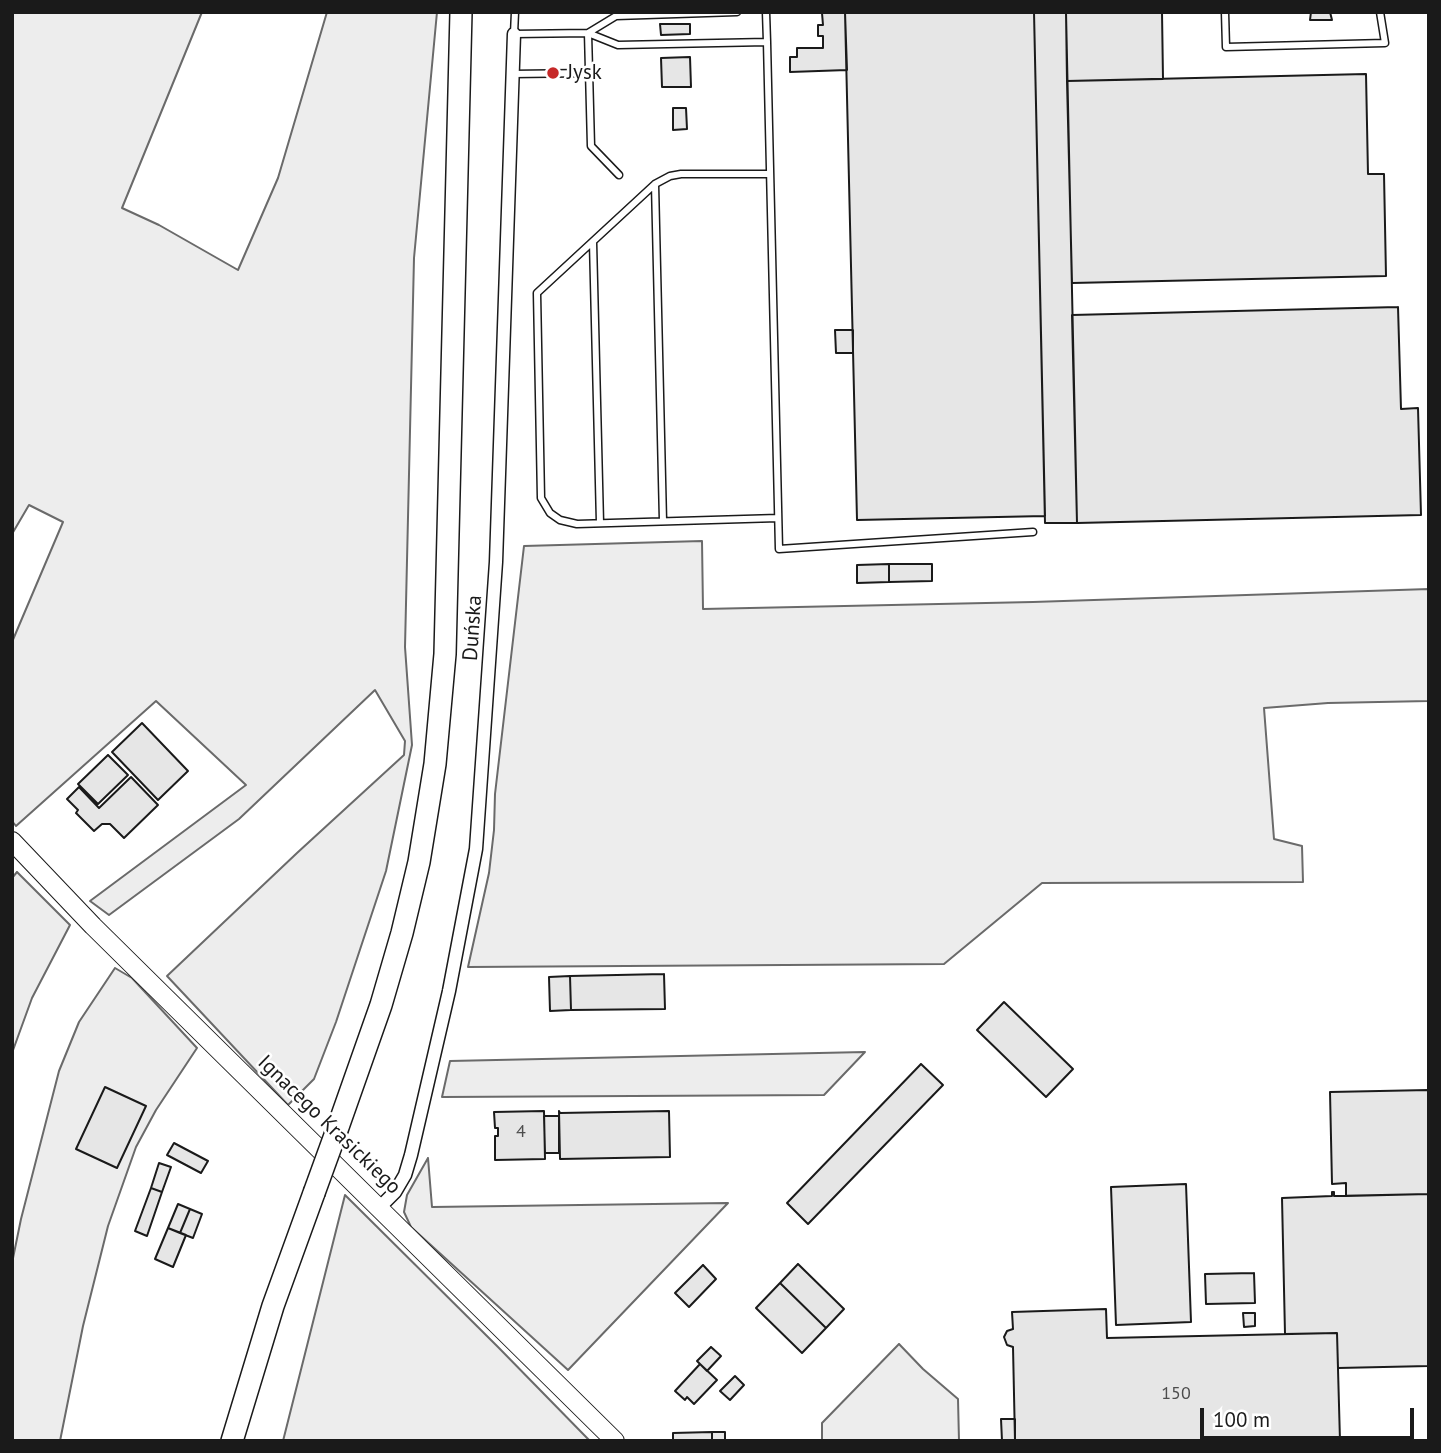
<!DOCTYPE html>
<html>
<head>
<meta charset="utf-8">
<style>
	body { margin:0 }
	#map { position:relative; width:1441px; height:1453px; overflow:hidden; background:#fff; font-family:"PT Sans",sans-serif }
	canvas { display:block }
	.frame { position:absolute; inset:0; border:14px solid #1a1a1a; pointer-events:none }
	.scale { position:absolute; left:1200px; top:1408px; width:214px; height:32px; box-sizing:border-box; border:4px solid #1a1a1a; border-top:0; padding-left:9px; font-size:21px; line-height:24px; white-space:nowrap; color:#1a1a1a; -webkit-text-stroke:5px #fff; paint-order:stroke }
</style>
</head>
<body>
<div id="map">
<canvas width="1441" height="1453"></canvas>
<div class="frame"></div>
<div class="scale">100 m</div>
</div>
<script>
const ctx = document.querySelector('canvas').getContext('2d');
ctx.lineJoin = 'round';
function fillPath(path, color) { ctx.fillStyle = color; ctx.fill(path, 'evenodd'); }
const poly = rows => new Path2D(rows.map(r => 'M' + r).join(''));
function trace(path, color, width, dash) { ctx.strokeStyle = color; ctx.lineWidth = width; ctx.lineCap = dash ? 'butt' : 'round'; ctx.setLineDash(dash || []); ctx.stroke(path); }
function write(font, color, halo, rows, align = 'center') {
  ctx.font = font + ' "PT Sans",sans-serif'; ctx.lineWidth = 5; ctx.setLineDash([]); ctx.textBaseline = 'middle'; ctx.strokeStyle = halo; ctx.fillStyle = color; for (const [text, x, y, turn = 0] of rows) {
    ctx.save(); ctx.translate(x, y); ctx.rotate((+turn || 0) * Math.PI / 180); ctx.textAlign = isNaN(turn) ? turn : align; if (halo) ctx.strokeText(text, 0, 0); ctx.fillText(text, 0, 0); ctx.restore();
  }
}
const built = poly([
	[12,12,202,12,122,208,159,225,238,270,278,178,327,12,437,12,414,258,405,647,412,745,386,871,336,1022,314,1079,288,1105,167,976,297,853,404,755,405,741,375,690,239,819,109,915,90,901,246,785,156,701,16,826,12,821,12,642,63,522,29,505,12,534,12,12],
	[702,541,703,609,1033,602,1429,589,1429,701,1328,703,1264,708,1274,839,1302,846,1303,882,1042,883,944,964,468,967,489,873,494,830,495,794,524,546,702,541],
	[17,872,70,925,32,998,12,1053,12,878,17,872],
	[115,968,132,978,197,1048,156,1110,136,1147,108,1226,83,1326,60,1441,12,1441,12,1263,21,1219,59,1071,79,1022,115,968],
	[865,1052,824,1095,442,1097,450,1061,865,1052],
	[428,1158,432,1207,728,1203,568,1370,411,1227,404,1212,407,1195,428,1158],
	[345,1195,498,1347,590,1441,283,1441,345,1195],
	[899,1344,923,1369,958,1399,959,1441,822,1441,822,1423,899,1344]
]);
const building = poly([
	[796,12,845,12,847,70,790,72,790,57,797,57,797,48,823,48,823,36,818,36,818,25,823,25,822,13,796,12],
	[845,12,1034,12,1045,516,857,520,845,12],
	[1034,12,1066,12,1077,523,1045,523,1034,12],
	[1066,12,1162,12,1163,79,1067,81,1066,12],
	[1330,12,1332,20,1310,20,1311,12,1330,12],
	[660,24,690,24,690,34,661,35,660,24],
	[690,57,691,87,662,87,661,58,690,57],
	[1366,74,1368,174,1384,174,1386,276,1072,283,1067,81,1366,74],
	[673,108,686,108,687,129,673,130,673,108],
	[1398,307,1401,409,1418,408,1421,515,1077,523,1072,315,1398,307],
	[835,330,853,330,853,353,836,353,835,330],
	[889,564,932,564,932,581,889,582,889,564],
	[889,564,889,582,857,583,857,565,889,564],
	[142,723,188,771,158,800,112,752,142,723],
	[108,755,128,775,98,804,78,784,108,755],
	[131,777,158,805,124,838,110,824,102,824,94,831,76,813,78,810,67,799,79,787,99,808,131,777],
	[664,974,665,1009,571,1010,570,976,664,974],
	[570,976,571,1010,550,1011,549,977,570,976],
	[1004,1002,1073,1069,1046,1097,977,1030,1004,1002],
	[921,1064,943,1085,808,1224,787,1203,921,1064],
	[105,1087,146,1106,117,1168,76,1149,105,1087],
	[1429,1090,1429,1194,1346,1196,1346,1183,1332,1184,1330,1092,1429,1090],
	[544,1111,545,1159,495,1160,495,1136,498,1136,498,1128,495,1128,494,1112,544,1111],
	[559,1111,560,1113,669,1111,670,1157,560,1159,559,1111],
	[544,1116,559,1116,559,1153,545,1153,544,1116],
	[174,1143,208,1161,201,1173,167,1155,174,1143],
	[159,1163,171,1167,162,1192,151,1188,159,1163],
	[1186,1184,1191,1322,1116,1325,1111,1187,1186,1184],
	[151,1188,162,1192,147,1236,135,1231,151,1188],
	[1332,1192,1334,1192,1334,1196,1429,1194,1429,1366,1338,1368,1337,1333,1285,1334,1282,1198,1332,1196,1332,1192],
	[178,1204,190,1209,180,1233,168,1228,178,1204],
	[190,1209,202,1214,193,1238,180,1233,190,1209],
	[168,1228,186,1235,173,1267,155,1259,168,1228],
	[798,1264,844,1309,826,1328,780,1283,798,1264],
	[703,1265,716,1279,689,1307,675,1293,703,1265],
	[1254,1273,1255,1303,1206,1304,1205,1274,1254,1273],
	[780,1283,826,1328,802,1353,756,1308,780,1283],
	[1106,1309,1107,1338,1337,1333,1340,1441,1015,1441,1013,1347,1007,1345,1004,1337,1007,1331,1013,1329,1012,1312,1106,1309],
	[1243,1313,1255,1313,1255,1326,1244,1327,1243,1313],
	[711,1347,721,1356,707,1371,697,1361,711,1347],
	[700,1364,717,1380,694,1404,687,1397,685,1400,675,1391,700,1364],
	[735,1376,744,1385,730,1400,720,1391,735,1376],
	[1001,1419,1015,1419,1015,1441,1002,1441,1001,1419],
	[712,1432,712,1441,673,1441,673,1433,712,1432],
	[712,1432,725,1432,725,1441,712,1441,712,1432]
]);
const lane = poly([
	[515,12,514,34,588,33,591,146,619,175],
	[1225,12,1226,47,1385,43,1380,12],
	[588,33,618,45,767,42,766,12],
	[588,33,616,16,737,12],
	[767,42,779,549,1033,532],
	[512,74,589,73],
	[770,174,681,174,670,176,655,184,537,293,541,498,550,513,560,520,577,524,778,518],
	[655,184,663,521],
	[593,242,600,523]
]);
const street = poly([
	[380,1207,395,1192,405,1175,411,1155,449,991,476,849,496,562,514,34]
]);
const secondary = poly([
	[12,841,93,926,615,1441]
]);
const primary = poly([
	[338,1127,381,1005,402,933,419,862,435,764,445,654,461,12],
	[232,1441,273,1306,314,1193]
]);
const primaryBridge = poly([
	[314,1193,338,1127]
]);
const markers = [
	[553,73,7,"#c62828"]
];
const numberNames = [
	["4",521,1132],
	["150",1176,1394]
];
const poiNames = [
	["Jysk",567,73]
];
const streetNames = [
	["Duńska",473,628,-86],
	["Ignacego Krasickiego",329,1125,44]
];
fillPath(built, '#ededed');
trace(built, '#6a6a6a', 2);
fillPath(building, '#e6e6e6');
trace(building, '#1a1a1a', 2);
trace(lane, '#1a1a1a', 9);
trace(street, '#1a1a1a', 15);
trace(secondary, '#1a1a1a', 20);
trace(primary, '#1a1a1a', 24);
trace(lane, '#fff', 6);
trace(street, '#fff', 12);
trace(secondary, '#fff', 18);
trace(primary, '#fff', 21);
trace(primaryBridge, '#1a1a1a', 24, []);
trace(primaryBridge, '#fff', 21);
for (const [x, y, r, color] of markers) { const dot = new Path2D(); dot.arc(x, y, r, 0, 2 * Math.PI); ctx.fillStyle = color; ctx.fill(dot); trace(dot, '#fff', 2.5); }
write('18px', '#4d4d4d', null, numberNames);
write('21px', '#1a1a1a', '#fff', poiNames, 'left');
write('21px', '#1a1a1a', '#fff', streetNames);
</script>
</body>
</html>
